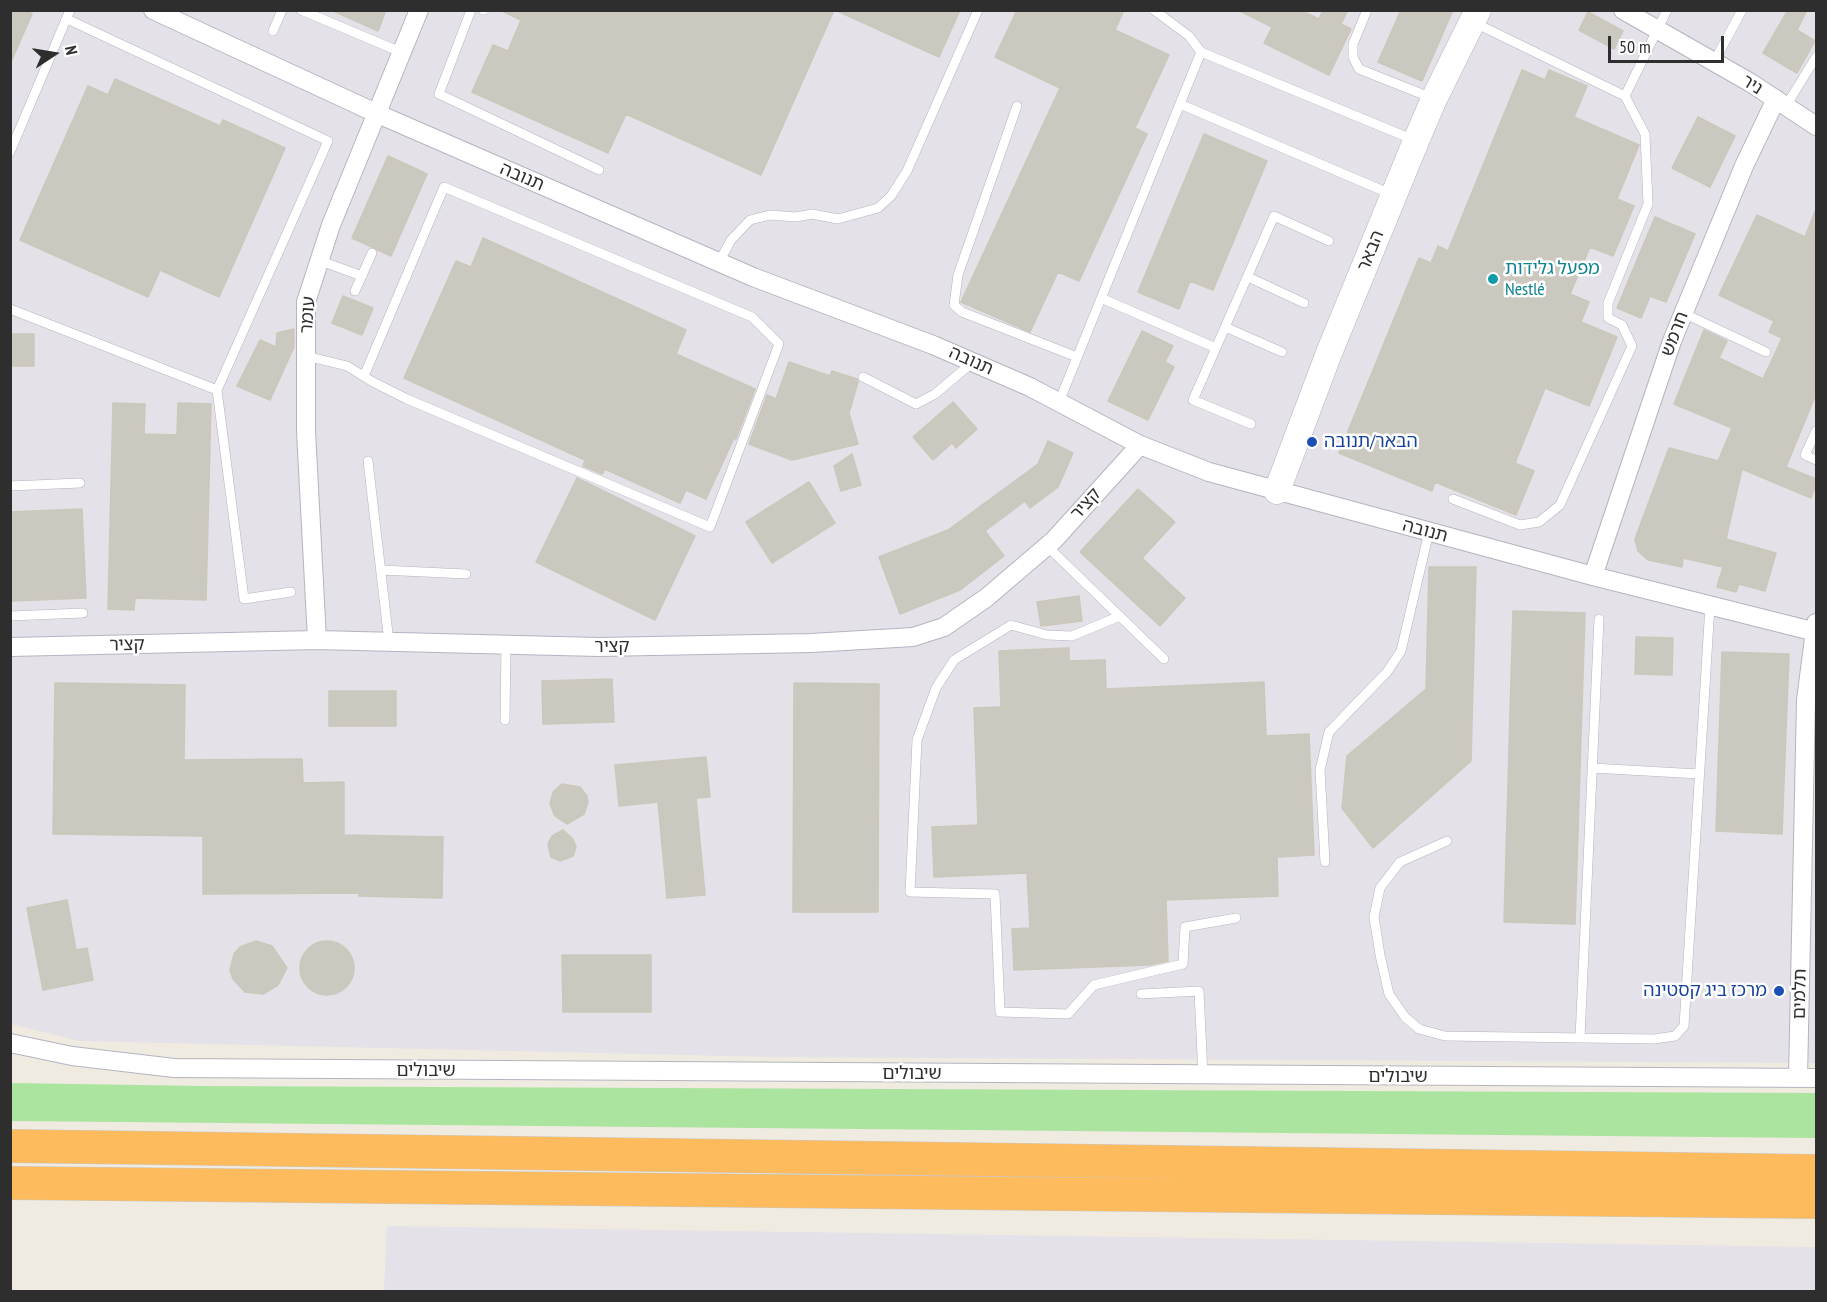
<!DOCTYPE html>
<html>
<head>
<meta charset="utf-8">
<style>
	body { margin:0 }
	#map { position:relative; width:1827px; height:1302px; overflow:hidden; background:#efebe1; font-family:"PT Sans Narrow",sans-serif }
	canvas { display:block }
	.frame { position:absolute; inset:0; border:12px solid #2e2e2e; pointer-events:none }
	.north { position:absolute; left:24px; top:24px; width:60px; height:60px; -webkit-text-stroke:4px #fff; paint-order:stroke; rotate:78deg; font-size:16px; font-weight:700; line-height:24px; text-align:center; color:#2e2e2e }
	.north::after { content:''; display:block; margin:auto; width:21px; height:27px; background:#2e2e2e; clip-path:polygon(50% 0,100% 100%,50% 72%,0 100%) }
	.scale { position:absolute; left:1608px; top:36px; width:116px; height:27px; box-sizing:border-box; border:3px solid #2e2e2e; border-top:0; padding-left:8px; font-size:18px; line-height:21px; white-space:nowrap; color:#2e2e2e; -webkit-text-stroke:4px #fff; paint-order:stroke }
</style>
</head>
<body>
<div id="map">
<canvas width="1827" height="1302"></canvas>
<div class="frame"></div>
<div class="north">N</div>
<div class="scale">50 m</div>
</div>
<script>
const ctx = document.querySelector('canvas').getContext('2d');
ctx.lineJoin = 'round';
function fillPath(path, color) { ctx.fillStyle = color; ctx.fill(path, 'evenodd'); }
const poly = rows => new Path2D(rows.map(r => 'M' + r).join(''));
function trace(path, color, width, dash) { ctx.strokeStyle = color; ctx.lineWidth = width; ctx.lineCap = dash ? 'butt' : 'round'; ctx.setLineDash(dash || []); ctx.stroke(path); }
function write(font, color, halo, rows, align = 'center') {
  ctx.font = font + ' "PT Sans Narrow","Noto Sans Hebrew",sans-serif'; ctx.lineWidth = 5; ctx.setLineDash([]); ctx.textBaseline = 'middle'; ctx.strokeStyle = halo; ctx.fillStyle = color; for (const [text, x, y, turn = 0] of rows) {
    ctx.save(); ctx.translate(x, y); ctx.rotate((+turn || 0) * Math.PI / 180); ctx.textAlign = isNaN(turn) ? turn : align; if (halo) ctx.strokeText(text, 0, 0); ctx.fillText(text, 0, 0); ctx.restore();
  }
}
const industrial = poly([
	[11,11,1816,11,1816,1063,769,1057,80,1041,11,1024],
	[387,1226,1816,1247,1816,1291,384,1291]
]);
const green = poly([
	[11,1083,202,1086,1816,1093,1816,1138,11,1121]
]);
const building = poly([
	[10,10,25,10,32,14,10,64,10,10],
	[331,10,386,10,378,31,331,10],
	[500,10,834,10,761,175,626,114,608,153,472,92,493,45,508,51,521,20,500,10],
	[835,10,960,10,939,57,835,10],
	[1017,10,1124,10,1115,30,1169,55,1135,128,1147,134,1079,281,1058,272,1030,332,961,302,1060,88,995,57,1017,10],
	[1238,10,1300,10,1319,19,1323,10,1348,10,1341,24,1351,29,1329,75,1264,43,1272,27,1238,10],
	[1401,10,1453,10,1422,81,1378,62,1401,10],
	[1788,10,1807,10,1797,30,1815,41,1797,73,1763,53,1788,10],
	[1588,12,1623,31,1614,49,1579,30,1588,12],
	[1522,70,1545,80,1549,70,1587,86,1574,117,1639,145,1617,199,1634,206,1613,256,1590,247,1570,294,1589,302,1581,322,1617,337,1589,406,1545,388,1515,463,1534,471,1516,515,1435,482,1432,491,1339,453,1419,258,1431,263,1438,246,1448,251,1522,70],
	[115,79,220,126,223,120,285,148,219,297,160,270,148,297,20,240,88,86,108,95,115,79],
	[1698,117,1735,136,1710,187,1672,168,1698,117],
	[1204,134,1267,161,1213,290,1190,281,1179,309,1138,292,1204,134],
	[388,156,427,174,391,256,352,238,388,156],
	[1816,209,1816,394,1786,467,1816,479,1816,485,1811,498,1742,469,1726,539,1776,553,1765,591,1739,584,1736,592,1717,587,1723,567,1683,558,1682,567,1648,560,1638,551,1635,539,1669,448,1718,461,1732,428,1674,404,1704,330,1727,341,1719,358,1763,379,1782,338,1769,332,1774,321,1719,295,1757,215,1805,237,1816,209],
	[1655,217,1695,234,1666,302,1650,296,1641,318,1617,308,1655,217],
	[483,238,686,330,676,354,755,389,736,439,734,438,706,499,686,490,680,503,605,469,602,474,583,466,585,460,404,378,456,261,471,267,483,238],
	[343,296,373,308,362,335,332,323,343,296],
	[294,329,294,347,270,400,237,386,260,340,276,347,277,333,294,329],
	[1142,331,1173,346,1165,362,1174,367,1148,420,1108,401,1142,331],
	[10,334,34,334,34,366,10,366,10,334],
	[789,362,830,376,832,371,857,379,858,382,849,413,858,444,792,460,749,444,767,395,776,399,789,362],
	[953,402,977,429,956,448,952,443,933,460,913,437,953,402],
	[113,403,145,404,144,434,177,435,178,403,211,404,206,600,135,598,134,610,108,609,113,403],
	[1048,441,1073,453,1058,487,1030,508,1025,501,985,531,1004,556,960,590,900,614,879,557,948,530,1038,464,1048,441],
	[852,454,861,485,841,491,834,466,852,454],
	[577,478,695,536,655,620,536,562,577,478],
	[809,482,835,523,772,563,746,522,809,482],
	[1138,489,1175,522,1142,558,1185,598,1160,626,1080,552,1138,489],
	[82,509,86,598,10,601,10,512,82,509],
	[1429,567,1476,567,1471,761,1373,848,1342,808,1347,756,1426,689,1429,567],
	[1079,596,1082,621,1041,626,1037,602,1079,596],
	[1513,611,1585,613,1575,924,1504,922,1513,611],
	[1636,637,1673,638,1672,675,1635,674,1636,637],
	[1069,648,1069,661,1105,660,1106,689,1264,682,1266,736,1309,734,1314,855,1277,857,1278,896,1166,900,1168,961,1149,965,1014,970,1012,929,1030,928,1027,873,934,877,932,827,978,825,974,708,1001,707,999,651,1069,648],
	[1722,652,1789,654,1782,834,1716,831,1722,652],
	[612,679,614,722,543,724,542,681,612,679],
	[55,683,185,685,184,760,302,759,303,783,344,782,344,835,443,837,442,898,359,896,359,893,203,894,203,836,53,834,55,683],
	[794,683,879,684,878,912,793,912,794,683],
	[329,691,396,691,396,726,329,726,329,691],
	[706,757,710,797,696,798,705,895,667,898,658,802,619,806,615,765,706,757],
	[562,784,580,787,587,796,588,802,584,814,567,824,555,816,550,804,553,792,562,784],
	[563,830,573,839,576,847,573,856,560,861,551,857,548,844,552,836,563,830],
	[67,900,76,950,87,948,93,980,43,990,27,908,67,900],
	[256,941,272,946,287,968,278,985,263,994,245,992,233,979,230,970,234,954,240,947,256,941],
	'300 968a27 27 0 1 1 54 0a27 27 0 1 1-54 0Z',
	[562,955,651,955,651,1012,563,1012,562,955]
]);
const lane = poly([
	[301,10,403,53],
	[471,10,439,94,599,170],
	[483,10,484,10],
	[1367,10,1353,44,1353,57,1359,69,1432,98],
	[67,19,328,141,217,390,244,599,291,592],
	[273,31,282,10],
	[1201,52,1414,140],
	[1714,62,1742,10],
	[1625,96,1667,10],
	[1180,104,1393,195],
	[1017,106,958,275,954,305,962,312,1077,357],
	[1786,106,1816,57],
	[10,152,70,10],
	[318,260,362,276],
	[719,262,731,240,750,220,770,215,796,217,812,214,838,219,878,208,891,196,907,171,978,10],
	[1248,277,1304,303],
	[355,291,372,253],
	[1101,298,1216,348],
	[10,309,217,390],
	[1683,313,1766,352],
	[1225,327,1282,352],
	[306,356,347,366,373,382,407,399,710,527,779,344,752,317,444,187,364,376],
	[863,377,916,404,935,394,973,362],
	[1059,402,1201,52,1189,36,1154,10],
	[1251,424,1193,400,1274,216,1329,241],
	[1816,431,1805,455,1816,460],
	[368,461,389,642],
	[10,486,80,483],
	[1453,499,1520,525,1539,522,1560,505,1632,346,1622,325,1608,318,1608,303,1648,204,1645,134,1625,96,1473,22],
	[1047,546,1164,659],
	[381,570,466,574],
	[10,616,83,613],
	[1120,616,1072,636,1047,635,1011,625,954,660,936,688,917,740,910,892,995,894,1000,1012,1068,1014,1094,985,1183,964,1185,927,1236,918],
	[505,720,506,645],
	[1592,768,1699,774],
	[1447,841,1400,862,1380,888,1374,917,1380,955,1389,994,1405,1017,1419,1029,1445,1036,1654,1039,1675,1036,1684,1026,1710,605],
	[1325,862,1320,770,1329,732,1387,672,1401,651,1429,532],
	[1141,994,1199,991,1203,1076],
	[1580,1038,1599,619]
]);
const street = poly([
	[153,10,378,114,753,277,933,345,1030,387,1140,445,1209,472,1593,576,1816,632],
	[1623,10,1751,83,1816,126],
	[1593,576,1672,341,1744,166,1776,99],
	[317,640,306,431,306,302,331,225,419,10],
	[10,647,317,640,599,647,811,643,913,637,944,627,986,598,1054,540,1140,445],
	[10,1043,72,1056,174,1068,1816,1078],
	[1798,1078,1806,700,1816,623]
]);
const secondary = poly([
	[1277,491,1329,353,1416,141,1434,99,1478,10]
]);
const highway = poly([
	[10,1146,1816,1171],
	[10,1183,1816,1202]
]);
const markers = [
	[1493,279,6,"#0f9aa8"],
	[1312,442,6,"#1a4fb4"],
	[1779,991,6,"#1a4fb4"]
];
const streetNames = [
	["ניר",1752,85,32],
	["תנובה",522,177,23],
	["הבאר",1371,251,-68],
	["עומר",308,315,-86],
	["חרמש",1675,334,-69],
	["תנובה",971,361,24],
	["קציר",1086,504,-48],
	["תנובה",1425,531,15],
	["קציר",127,645,-1],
	["קציר",612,647],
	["תלמים",1800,994,-89],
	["שיבולים",426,1071],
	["שיבולים",912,1074],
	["שיבולים",1398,1077]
];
const cultureNames = [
	["מפעל גלידות",1505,269],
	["Nestlé",1505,290]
];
const transitNames = [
	["הבאר/תנובה",1324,442],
	["מרכז ביג קסטינה",1767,991,"right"]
];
fillPath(industrial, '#e4e1e8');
fillPath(green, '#abe49e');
fillPath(building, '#cbc9bf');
trace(building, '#cbc7ba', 1.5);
trace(lane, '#b4b4c1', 10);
trace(street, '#b4b4c1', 20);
trace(secondary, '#b4b4c1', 27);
trace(highway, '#c9c9c9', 34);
trace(lane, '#fff', 9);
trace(street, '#fff', 18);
trace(secondary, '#fff', 26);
trace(highway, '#fdbb5d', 33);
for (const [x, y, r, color] of markers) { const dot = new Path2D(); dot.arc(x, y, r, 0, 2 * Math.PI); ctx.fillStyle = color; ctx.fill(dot); trace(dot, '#fff', 2); }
write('18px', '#2e2e2e', '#fff', streetNames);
write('18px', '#0d838f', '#fff', cultureNames, 'left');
write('18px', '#164399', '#fff', transitNames, 'left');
</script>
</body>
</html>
